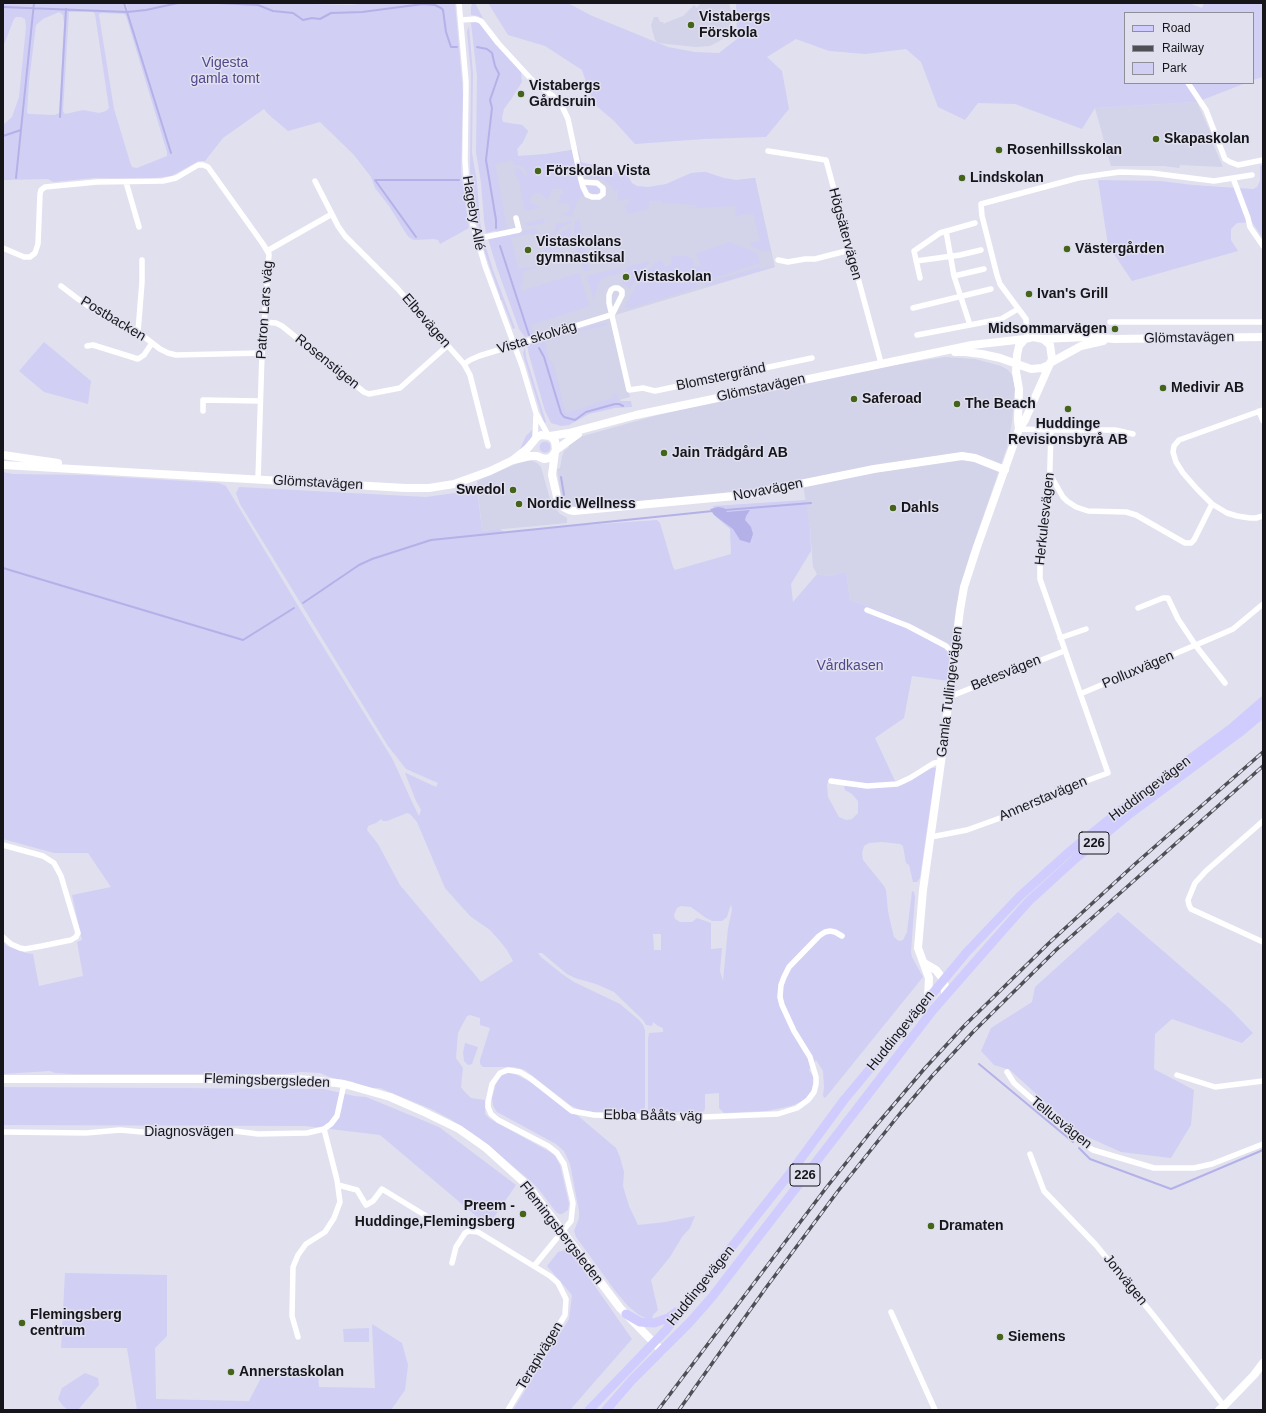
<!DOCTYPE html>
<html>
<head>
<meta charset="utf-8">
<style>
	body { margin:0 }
	#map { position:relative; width:1266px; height:1413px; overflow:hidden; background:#e1e0ef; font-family:Helvetica,sans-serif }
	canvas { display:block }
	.frame { position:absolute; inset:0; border:4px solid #15151a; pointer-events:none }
	.legend { position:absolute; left:1124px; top:12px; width:130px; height:72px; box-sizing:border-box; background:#e1e0ef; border:1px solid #8f8f9a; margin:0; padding:5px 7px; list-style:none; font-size:12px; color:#15151a }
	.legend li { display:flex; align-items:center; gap:8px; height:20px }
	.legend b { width:20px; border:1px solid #8f8f9a }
</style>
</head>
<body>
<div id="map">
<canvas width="1266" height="1413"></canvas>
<div class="frame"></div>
<ul class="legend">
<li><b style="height:5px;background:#d0ccfd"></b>Road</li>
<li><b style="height:5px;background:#4f4f56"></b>Railway</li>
<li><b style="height:11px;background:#d1cff4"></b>Park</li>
</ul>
</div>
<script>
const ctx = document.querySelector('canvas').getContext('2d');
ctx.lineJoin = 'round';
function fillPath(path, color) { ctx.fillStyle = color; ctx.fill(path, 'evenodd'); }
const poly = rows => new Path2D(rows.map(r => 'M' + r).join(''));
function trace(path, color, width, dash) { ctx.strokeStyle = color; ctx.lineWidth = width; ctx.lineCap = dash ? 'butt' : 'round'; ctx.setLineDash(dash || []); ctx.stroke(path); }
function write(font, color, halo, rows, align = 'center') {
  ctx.font = font + ' Helvetica,sans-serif'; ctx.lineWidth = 3; ctx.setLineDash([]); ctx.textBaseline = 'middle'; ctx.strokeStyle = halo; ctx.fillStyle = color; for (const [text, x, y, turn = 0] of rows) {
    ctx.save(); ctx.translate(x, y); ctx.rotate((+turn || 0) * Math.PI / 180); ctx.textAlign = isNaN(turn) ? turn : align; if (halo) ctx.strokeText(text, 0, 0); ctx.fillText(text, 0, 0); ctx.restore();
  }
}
const built = poly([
	[701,3,729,3,731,11,730,28,723,39,710,46,696,47,667,44,658,43,655,40,651,25,654,17,658,17,660,22,663,22,664,24,665,23,683,16,694,5,697,8],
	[1197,102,1214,140,1213,144,1223,167,1180,165,1179,168,1164,166,1111,166,1095,108],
	[496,120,505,123,522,125,528,131,523,142,517,149,518,157,546,154,578,149,583,167,638,190,755,178,775,267,612,316,630,397,560,417,494,226,487,165],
	[945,357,975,359,1001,366,1008,370,1012,375,1015,388,1012,422,1007,447,969,557,961,587,953,646,893,615,850,600,846,572,828,576,817,574,813,567,810,527,802,479,749,490,575,508,564,502,561,496,557,469,560,468,562,457,564,451,569,447,568,444,576,438,658,415,756,393,900,364],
	[526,461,533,461,537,463,541,467,551,503,560,514,567,518,567,523,482,531,477,481,516,464]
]);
const green = poly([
	[3,3,123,3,127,12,128,10,126,3,273,3,350,5,368,3,455,3,463,93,461,172,469,228,440,244,438,240,434,239,414,240,410,238,407,235,389,206,375,188,371,177,354,155,320,122,288,131,268,114,264,109,223,138,205,161,199,161,171,176,148,179,94,178,53,182,48,179,3,180,3,125,12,117,19,97,26,27,25,19,21,17,16,17,14,19,3,47],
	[59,12,63,15,64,24,59,113,55,115,29,114,27,113,29,82,36,25,43,19],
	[69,12,93,12,95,14,109,108,106,111,99,113,83,110,65,114,63,111],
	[102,13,124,14,126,16,167,152,167,156,137,168,132,167,130,162,114,109,99,15,99,14],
	[472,3,475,3,484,20,478,16,471,15,471,8],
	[488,3,568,3,590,15,668,47,695,52,719,53,737,39,736,3,1188,3,1202,8,1204,3,1263,3,1263,77,1253,80,1253,13,1125,13,1125,83,1246,83,1197,102,1095,108,1082,129,1015,104,978,103,965,120,938,107,921,62,906,49,866,54,829,51,796,39,767,57,782,71,789,109,766,137,704,139,635,144,614,121,593,103,582,70,545,46,508,35],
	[477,22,481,25,521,72,522,82,512,98,504,109,502,118,503,122,522,125,528,131,523,142,517,149,518,155,516,156,547,154,572,150,583,195,579,198,571,217,562,214,568,212,571,208,566,202,558,204,561,196,560,194,564,194,562,189,558,188,552,189,548,201,540,193,534,193,530,198,531,203,537,205,540,208,525,211,519,180,517,180,514,168,520,169,525,176,528,175,525,169,521,166,518,164,514,165,512,160,495,164,507,228,486,233,484,220,481,183,476,152,477,76,471,23],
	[469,26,473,74,472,153,477,182,480,221,482,233,479,228,475,212,470,171,471,74,467,32],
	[579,162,609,168,620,174,627,174,632,183,637,186,648,187,666,184,691,173,701,172,706,172,724,178,737,180,755,178,771,252,759,250,751,246,750,243,760,241,753,213,736,216,735,206,696,208,696,205,662,203,662,201,649,201,648,209,628,214,625,207,632,198,618,201,618,190,613,191,611,185,602,179,586,176,582,172],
	[1263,165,1263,239,1252,222,1237,223,1231,229,1231,240,1238,251,1132,281,1108,245,1098,180,1160,181,1193,185,1253,189,1257,187,1260,181,1260,166],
	[589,185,598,186,600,191,595,194,590,192,588,189],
	[544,219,545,223,529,226,526,225,525,223],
	[579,219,590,271,584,271,576,249,574,228,575,221],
	[572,221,571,224,568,223,558,230,558,231,546,240,543,240,543,237,544,236,546,238,555,231,556,224],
	[537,228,538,233,531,235,531,233,511,238,518,269,536,266,536,268,524,271,522,277,523,284,521,286,522,291,579,273,590,306,531,325,533,334,532,335,525,337,519,329,497,268,488,239],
	[570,228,573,245,545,252,544,246,564,231],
	[484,241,493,270,515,328,513,329,502,300,500,300,500,296,489,265,483,247],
	[729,242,756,252,760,263,697,284,692,268,691,268,696,285,699,285,699,287,631,308,624,308,639,281,657,261,662,261,665,267,672,265,671,258,673,256,686,256,692,258,694,267,696,266,701,265,696,254],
	[650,261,630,288,622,283,627,267],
	[772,266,774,267,706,286,705,283,760,267,761,269],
	[619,268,621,269,620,274,607,276,599,282,594,299,587,276],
	[606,323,608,325,571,333,545,342,549,360,553,363,565,412,567,413,613,398,613,394,617,394,618,399,621,401,631,401,632,407,615,408,589,414,569,425,561,426,551,423,545,411,529,355,527,345,598,324],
	[44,342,91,381,88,404,44,392,19,371],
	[525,347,526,357,546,422,544,423,524,358,523,353],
	[533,429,532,436,529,442,519,451,526,436],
	'539.5 447a5.5 5.5 0 1 1 11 0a5.5 5.5 0 1 1-11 0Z',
	[3,472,13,474,85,475,219,483,226,486,303,614,393,760,412,802,419,816,421,810,416,801,405,773,406,773,436,787,438,783,406,769,388,746,240,504,236,493,239,487,426,497,455,493,477,486,482,531,499,529,505,532,570,526,657,520,660,523,673,567,675,570,731,554,730,529,716,517,713,506,806,500,810,527,811,551,791,584,793,602,817,574,828,576,846,572,850,600,893,615,953,646,949,681,912,676,904,718,875,738,896,783,865,784,830,779,827,784,828,797,839,817,846,820,852,819,858,813,858,801,852,794,845,790,844,786,877,788,896,786,904,784,931,768,936,768,924,849,920,878,917,882,913,882,909,865,906,863,903,846,900,844,882,842,869,843,864,846,862,853,863,860,884,886,886,890,888,911,892,929,894,937,899,941,903,940,907,932,912,891,914,892,915,897,911,952,912,957,923,977,826,1097,824,1098,823,1095,824,1087,823,1071,816,1060,809,1070,814,1078,814,1086,810,1095,803,1101,791,1106,767,1111,724,1113,719,1108,719,1093,705,1094,705,1109,703,1112,653,1113,648,1110,648,1039,649,1033,663,1032,663,1028,658,1026,653,1022,652,1026,646,1025,643,1020,614,992,596,984,575,978,567,974,542,953,538,953,541,957,562,974,574,982,620,1004,639,1020,643,1025,645,1030,645,1107,643,1111,640,1113,592,1112,580,1110,570,1105,525,1070,514,1067,483,1067,480,1064,480,1060,490,1028,480,1025,480,1018,470,1015,467,1016,458,1033,456,1058,463,1068,461,1087,463,1090,471,1098,485,1100,485,1114,490,1119,550,1152,555,1156,560,1165,569,1204,568,1210,562,1214,559,1214,556,1212,540,1191,532,1182,479,1138,450,1119,431,1109,380,1088,357,1088,354,1082,332,1078,320,1073,301,1072,285,1074,75,1074,55,1073,50,1071,3,1074,3,942,7,946,26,953,33,954,39,986,83,976,77,942,82,940,72,895,111,887,88,853,54,853,3,839],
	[407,813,410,814,417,822,445,888,470,916,490,930,499,940,507,950,513,961,481,982,400,885,378,844,367,830,368,826,376,823,381,819,383,821,387,821],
	[731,904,732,910,728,928,723,981,720,971,722,948,711,949,711,923,697,918,692,922,680,922,675,919,674,915,677,908,681,906,691,907,706,918,712,921,722,921,727,917],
	[653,934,661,934,661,950,654,950],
	[1118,912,1229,1008,1253,1033,1242,1043,1172,1019,1155,1034,1154,1069,1194,1090,1191,1125,1171,1158,1121,1152,1079,1133,1010,1070,994,1065,981,1051,991,1028,1032,1002,1035,987],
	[465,1043,478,1047,472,1064,468,1065,464,1061,463,1053],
	[507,1073,513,1073,534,1084,577,1115,616,1148,620,1157,624,1172,623,1186,629,1206,638,1225,665,1222,695,1216,690,1228,682,1237,670,1257,651,1280,658,1310,653,1315,652,1319,646,1318,639,1315,628,1306,616,1292,576,1237,574,1231,579,1218,579,1211,570,1164,564,1151,556,1144,497,1112,493,1106,492,1098,496,1084,500,1076],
	[3,1087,324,1089,354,1096,366,1097,439,1127,516,1185,488,1226,380,1135,305,1126,3,1125],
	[565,1250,571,1252,632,1339,570,1410,513,1410,569,1319,572,1295,547,1266,558,1252],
	[65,1273,167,1275,167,1336,155,1348,156,1399,249,1401,263,1374,318,1375,319,1387,375,1388,372,1324,402,1343,408,1365,405,1390,391,1410,137,1410,127,1348,61,1348],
	[369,1328,369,1342,344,1342,343,1329],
	[85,1373,98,1378,99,1385,78,1410,68,1410,63,1406,58,1399,62,1388]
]);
const water = poly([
	[718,507,724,508,727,512,750,510,746,516,745,520,751,527,753,534,750,543,740,540,733,529,714,515,710,509]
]);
const stream = poly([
	[124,3,127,12,146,10,178,3],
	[218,3,258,5,273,11,293,13,303,20,312,18,320,19,331,13,362,12,423,4,435,5,441,8,443,10,446,32,451,47,457,47],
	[3,7,127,12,171,153],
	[477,47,487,49,492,53,495,66,499,74,490,100,492,108,486,160,496,220,496,228],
	[60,117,66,9],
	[3,136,21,130],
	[16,178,34,3],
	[416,237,375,180,459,180],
	[500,246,529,335],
	[539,348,544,357,561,413,564,417,575,420,586,412,615,404,619,404,623,406],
	[561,477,564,495],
	[725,510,811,503],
	[3,568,243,640,294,608],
	[303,603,359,565,372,559,431,540,713,511],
	[979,1064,1073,1142],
	[1079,1148,1090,1159,1171,1189,1263,1150]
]);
const street = poly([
	[459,3,466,82,465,160,467,189,473,225,485,266,522,366,536,413,548,435],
	[461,20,475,19,481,21,498,43,520,67,532,80,553,96,562,106,568,119,581,180,583,187,587,195,592,197,599,197,603,194,603,188,597,183,582,182],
	[1188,83,1206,110,1225,159,1230,162,1238,165,1263,160],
	[768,151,826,160,881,363],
	[1233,178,1248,218,1250,227,1263,246],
	[315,181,338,226,345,236,397,288,464,364,470,375,488,446],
	[126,182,139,227],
	[946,231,954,276,970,325],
	[476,239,519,230,516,218],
	[3,248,24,257,30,257,35,253,38,244,40,194,41,190,45,187,97,182,163,181,176,178,198,165,203,165,208,167,263,244,269,254,262,353,258,480],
	[267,251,332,214],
	[778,260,788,262,805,259,815,259,850,250],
	[916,261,960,255,981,250],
	[954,276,984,269],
	[920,278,914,251,940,233,975,223],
	[61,286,78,299,100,314,134,329,160,349,168,353,176,355,262,353],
	[913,308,991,289],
	[612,315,622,295,622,291,618,288,614,288,611,290,609,295,609,303,629,390,643,388,655,391,812,358],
	[264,322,276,323,282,326,364,392,369,394,400,388,447,346],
	[1110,322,1263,322],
	[138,332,142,282,142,260],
	[917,335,1001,319,1018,309],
	[1027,338,1026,319,1000,284,997,275,982,216,981,204,1078,178,1105,174,1120,172,1151,173,1214,181,1252,175],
	[87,346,93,345,138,359,144,355,152,343],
	[464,364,470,360,479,356,611,315],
	[1263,410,1179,440,1174,446,1173,452,1176,462,1183,473,1197,489,1212,504,1227,513,1237,516,1250,518,1256,518,1263,516],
	[203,411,203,400,260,401],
	[1259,411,1263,421],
	[1019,429,1051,430,1115,430,1133,434],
	[535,439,536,416],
	[1051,476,1063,497,1067,501,1076,507,1088,511,1126,512,1136,515,1185,543,1191,543,1194,540,1212,504],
	[1138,608,1163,598,1168,598,1178,619,1196,646,1225,683],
	[867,610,908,626,946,646,954,654],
	[1060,638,1086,629],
	[1080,694,1224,633,1233,629,1263,604],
	[949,697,1064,651],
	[831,781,867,786,897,784,910,778,934,763,941,762],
	[1263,821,1206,871,1195,883,1188,900,1189,905,1191,909,1263,942],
	[931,837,967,830,1028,808,1035,805,1053,793,1108,773,1040,579,1040,562,1049,500,1051,430],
	[3,845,43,856,54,863,61,876,78,933,76,937,71,940,42,946,25,949,20,948,11,944,3,937],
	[1007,1072,1014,1083,1081,1142,1093,1150,1154,1168,1194,1168,1212,1164,1263,1144],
	[1177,1075,1215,1087,1263,1081],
	[3,1132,86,1133,120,1130,153,1133,192,1133,218,1129,258,1134,307,1133,324,1129,331,1124,337,1116,344,1084],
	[1030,1154,1044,1191,1096,1245,1154,1316,1224,1406],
	[338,1185,357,1190,366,1205,373,1201,382,1189,436,1222],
	[452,1263,456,1247,465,1233,469,1231,478,1232,550,1276,558,1283,566,1299,565,1315,508,1410],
	[534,1266,571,1221,573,1203,564,1164,557,1153,548,1146,498,1120,491,1114,488,1107,488,1102,492,1084,500,1073,508,1070,520,1072,530,1078,572,1111,594,1115,680,1118,778,1114,797,1108,808,1100,814,1092,816,1084,816,1077,810,1057,794,1031,782,1005,780,997,781,985,784,977,789,967,819,936,825,932,830,931,835,932,842,936],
	[891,1312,935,1410],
	[298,1337,292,1316,293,1267,298,1255,306,1244,325,1232,334,1218,340,1202,337,1180,324,1129]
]);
const secondary = poly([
	[955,352,965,352,982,354,1000,358,1031,369,1042,368,1049,365],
	[1050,363,1081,346,1103,341],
	[1019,429,1018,420,1019,389,1016,372,1017,355,1019,346,1025,339],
	[550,436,569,433,636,415,972,345,1025,339,1033,337,1043,339,1086,337,1115,339,1263,337],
	[556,450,578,434],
	[555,452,552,475,558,501,563,507,569,510,574,511,746,495,874,469,962,456,975,458,1005,470],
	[3,455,58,463],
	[3,465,405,488,429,488,454,484,490,471,513,460,527,449,537,437,541,435,550,436,555,441,556,450,554,454,550,458,544,459,537,456,530,456,513,460],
	[924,963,936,970,943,979,945,986,945,995],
	[928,997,929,978,918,948,923,890,941,762,960,610,964,587,977,547,1019,429,1025,420,1052,359,1050,345,1043,339],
	[3,1079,298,1079,320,1081,344,1084,390,1097,422,1111,459,1129,486,1148,528,1186,620,1308,662,1351],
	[1219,1410,1224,1406,1254,1375,1263,1363]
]);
const primary = poly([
	[626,1314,640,1322,654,1323,668,1318,676,1312],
	[589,1410,666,1330,791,1172,844,1100,966,953,1020,896,1069,852,1122,809,1233,727,1263,701],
	[606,1410,632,1380,690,1322,712,1297,933,1010,1003,930,1029,901,1075,859,1127,816,1239,733,1263,713]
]);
const rail = poly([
	[658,1410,826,1188,873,1129,925,1068,965,1025,1049,943,1135,864,1263,752],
	[679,1410,765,1289,838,1191,902,1111,933,1075,973,1032,1056,950,1263,766]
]);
const markers = [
	[691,25,4,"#446419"],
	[521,94,4,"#446419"],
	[1156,139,4,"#446419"],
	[999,150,4,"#446419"],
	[538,171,4,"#446419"],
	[962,178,4,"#446419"],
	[1067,249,4,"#446419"],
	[528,250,4,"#446419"],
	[626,277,4,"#446419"],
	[1029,294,4,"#446419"],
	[1115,329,4,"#446419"],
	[1163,388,4,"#446419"],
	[854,399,4,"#446419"],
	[957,404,4,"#446419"],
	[1068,409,4,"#446419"],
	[664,453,4,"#446419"],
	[513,490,4,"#446419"],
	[519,504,4,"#446419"],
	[893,508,4,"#446419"],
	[523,1214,4,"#446419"],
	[931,1226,4,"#446419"],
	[22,1323,4,"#446419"],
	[1000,1337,4,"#446419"],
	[231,1372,4,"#446419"]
];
const shields = [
	[1094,843,30],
	[805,1175,30]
];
const shieldNames = [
	["226",1094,843],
	["226",805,1175]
];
const poiNames = [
	["Vistabergs",699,17],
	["Förskola",699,33],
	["Vistabergs",529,86],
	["Gårdsruin",529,102],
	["Skapaskolan",1164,139],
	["Rosenhillsskolan",1007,150],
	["Förskolan Vista",546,171],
	["Lindskolan",970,178],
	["Vistaskolans",536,242],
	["gymnastiksal",536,258],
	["Västergården",1075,249],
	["Vistaskolan",634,277],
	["Ivan's Grill",1037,294],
	["Midsommarvägen",1107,329,"right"],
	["Medivir AB",1171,388],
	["Saferoad",862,399],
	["The Beach",965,404],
	["Huddinge",1068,424,"center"],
	["Revisionsbyrå AB",1068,440,"center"],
	["Jain Trädgård AB",672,453],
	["Swedol",505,490,"right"],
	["Nordic Wellness",527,504],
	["Dahls",901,508],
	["Preem -",515,1206,"right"],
	["Huddinge,Flemingsberg",515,1222,"right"],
	["Dramaten",939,1226],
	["Flemingsberg",30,1315],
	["centrum",30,1331],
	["Siemens",1008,1337],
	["Annerstaskolan",239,1372]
];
const parkNames = [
	["Vigesta",225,63],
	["gamla tomt",225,79],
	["Vårdkasen",850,666]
];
const streetNames = [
	["Hageby Allé",473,213,80],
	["Högsätervägen",845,234,75],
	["Patron Lars väg",265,310,-86],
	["Postbacken",113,319,31],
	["Elbevägen",426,321,49],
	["Vista skolväg",537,338,-17],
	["Glömstavägen",1189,338,-1],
	["Rosenstigen",327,362,39],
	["Blomstergränd",721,377,-12],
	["Glömstavägen",761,388,-12],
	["Glömstavägen",318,483,3],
	["Novavägen",768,490,-11],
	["Herkulesvägen",1045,519,-84],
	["Polluxvägen",1138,670,-23],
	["Betesvägen",1006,673,-22],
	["Gamla Tullingevägen",950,692,-83],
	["Huddingevägen",1150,789,-37],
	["Annerstavägen",1043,799,-23],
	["Huddingevägen",901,1031,-51],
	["Flemingsbergsleden",267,1081,2],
	["Ebba Bååts väg",653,1116,1],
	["Tellusvägen",1061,1123,39],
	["Diagnosvägen",189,1132],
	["Flemingsbergsleden",561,1233,52],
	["Jonvägen",1125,1280,51],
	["Huddingevägen",701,1286,-51],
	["Terapivägen",540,1356,-59]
];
fillPath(built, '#d3d3e9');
fillPath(green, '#d1cff4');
fillPath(water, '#b4b1e8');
trace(stream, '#b4b1e8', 2);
trace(street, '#fff', 5.5);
trace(secondary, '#fff', 8);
trace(primary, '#d0ccfd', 9);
trace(rail, '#4f4f56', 3.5);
trace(rail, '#e1e0ef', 2, [6]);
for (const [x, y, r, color] of markers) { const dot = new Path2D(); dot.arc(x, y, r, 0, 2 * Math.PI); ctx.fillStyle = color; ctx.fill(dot); trace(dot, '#e1e0ef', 1.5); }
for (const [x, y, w] of shields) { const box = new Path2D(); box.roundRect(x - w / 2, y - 11, w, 22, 3); ctx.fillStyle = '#e1e0ef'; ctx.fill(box); trace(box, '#15151a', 1); }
write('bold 13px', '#15151a', null, shieldNames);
write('bold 14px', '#15151a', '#e1e0ef', poiNames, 'left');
write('14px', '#51488c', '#e1e0ef', parkNames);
write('14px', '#15151a', '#e1e0ef', streetNames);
</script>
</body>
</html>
